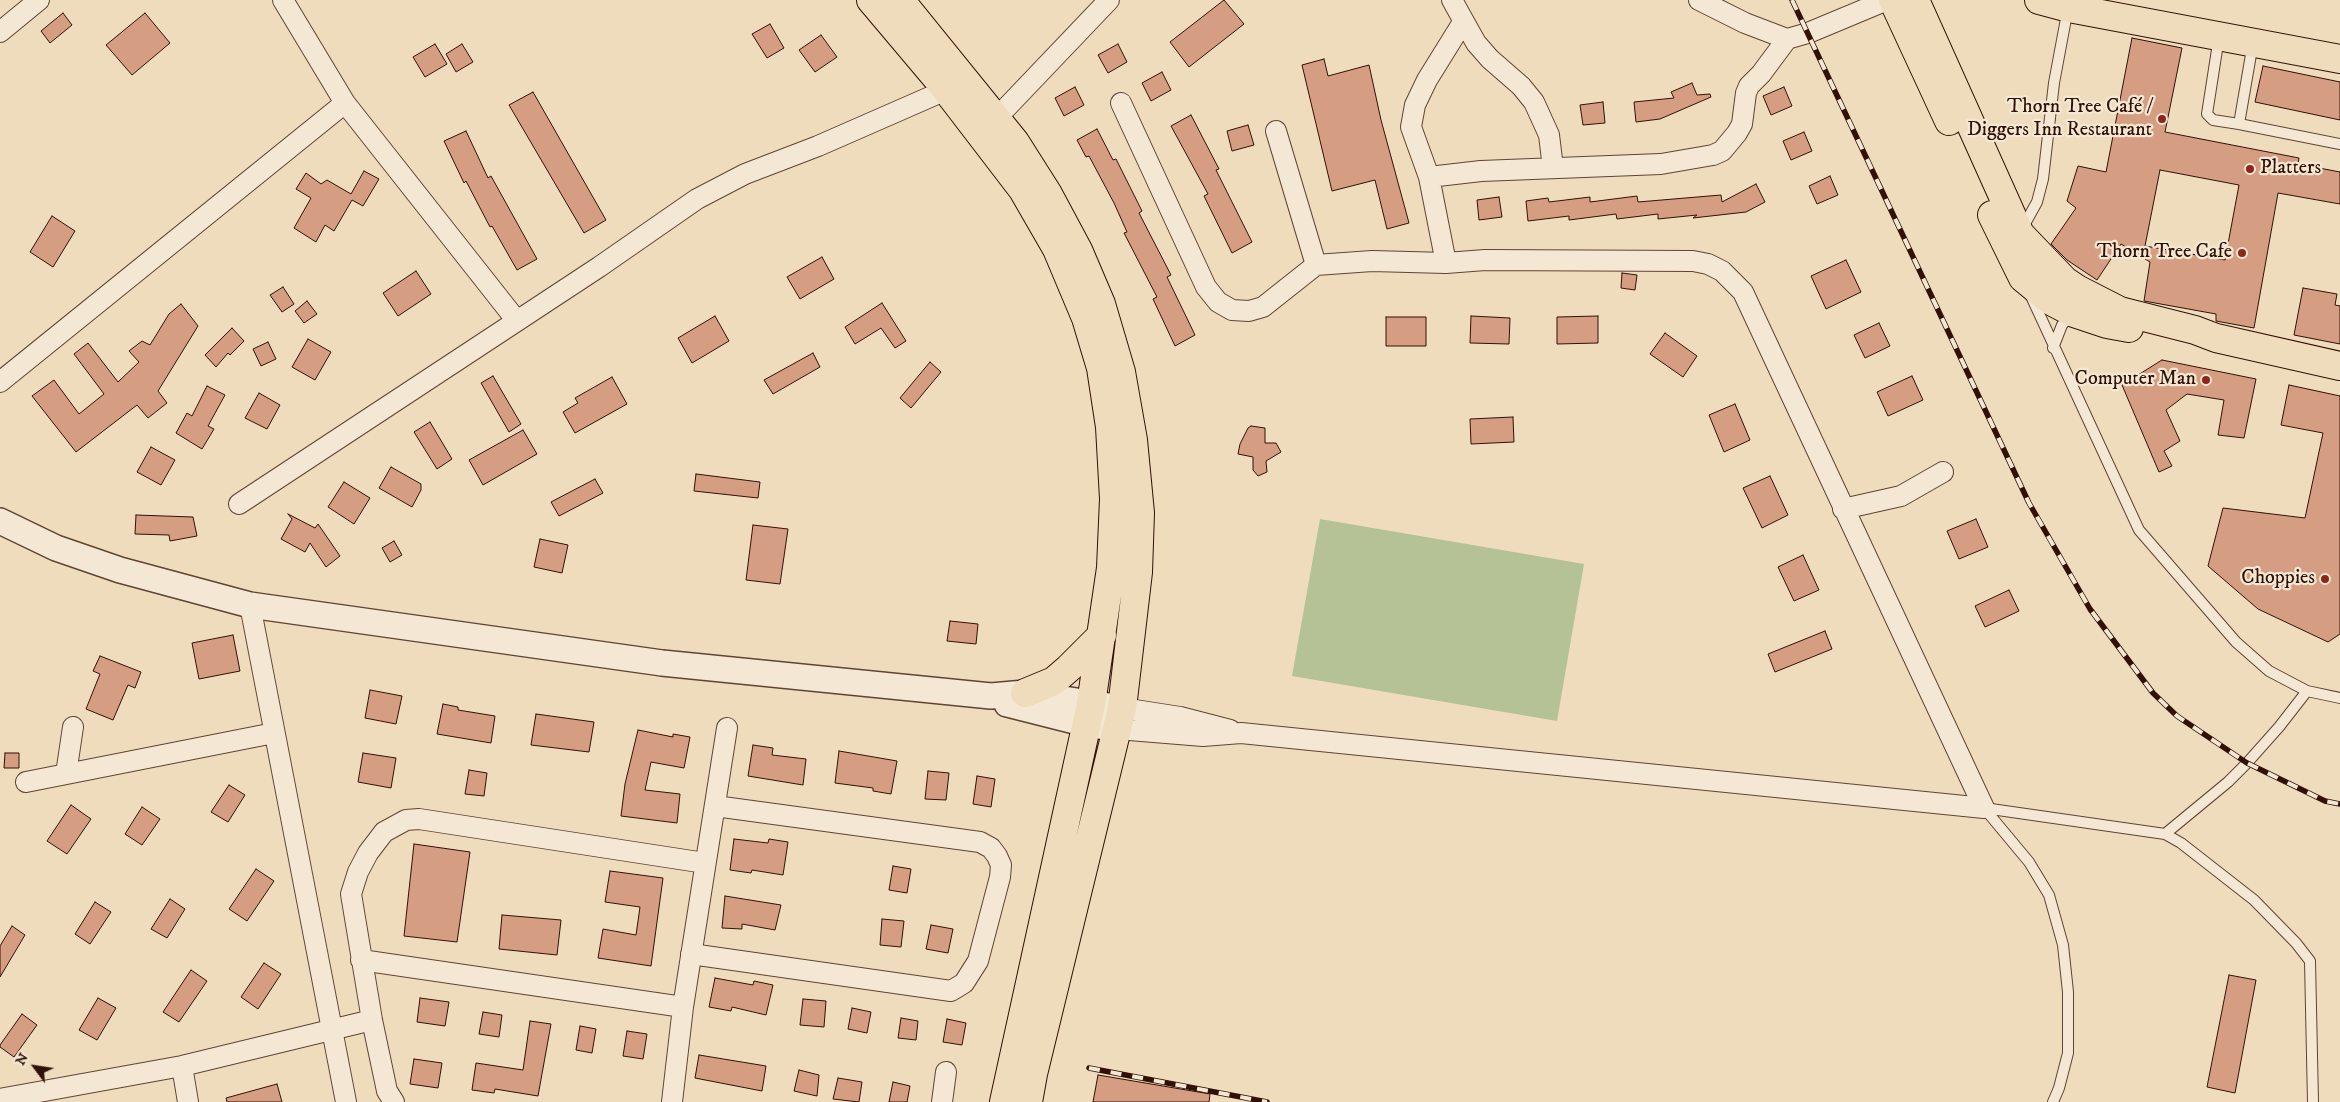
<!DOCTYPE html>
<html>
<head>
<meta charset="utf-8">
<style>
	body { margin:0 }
	#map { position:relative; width:2340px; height:1102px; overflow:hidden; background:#eedcbd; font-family:"IM FELL DW Pica",serif }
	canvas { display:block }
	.north { position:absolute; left:10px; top:1042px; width:50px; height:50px; -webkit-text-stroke:4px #f4e8d4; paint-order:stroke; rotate:301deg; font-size:14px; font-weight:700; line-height:20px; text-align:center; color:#311105 }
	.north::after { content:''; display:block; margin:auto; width:18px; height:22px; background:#311105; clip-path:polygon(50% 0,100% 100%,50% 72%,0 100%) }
</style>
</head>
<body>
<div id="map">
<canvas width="2340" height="1102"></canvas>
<div class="north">N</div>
</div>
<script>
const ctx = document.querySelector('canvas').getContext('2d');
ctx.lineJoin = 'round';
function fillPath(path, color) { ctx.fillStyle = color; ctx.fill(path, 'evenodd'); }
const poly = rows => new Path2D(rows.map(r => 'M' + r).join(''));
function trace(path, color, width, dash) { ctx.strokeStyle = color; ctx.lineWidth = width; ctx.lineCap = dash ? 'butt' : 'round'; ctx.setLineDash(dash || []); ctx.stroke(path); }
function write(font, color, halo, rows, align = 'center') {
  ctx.font = font + ' "IM FELL DW Pica",serif'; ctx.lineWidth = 4.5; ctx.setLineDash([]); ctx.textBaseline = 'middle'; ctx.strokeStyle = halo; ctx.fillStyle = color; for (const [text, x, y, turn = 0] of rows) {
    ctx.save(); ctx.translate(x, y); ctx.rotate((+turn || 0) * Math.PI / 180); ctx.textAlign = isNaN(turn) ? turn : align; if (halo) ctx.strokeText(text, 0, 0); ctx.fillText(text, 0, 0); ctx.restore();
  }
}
const green = poly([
	[1320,519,1584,564,1557,721,1292,676]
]);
const building = poly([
	[1224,0,1244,24,1189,67,1170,42,1224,0],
	[63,13,72,25,50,43,41,31,63,13],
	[145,13,170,43,132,75,106,45,145,13],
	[770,24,784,48,767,58,752,34,770,24],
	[821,35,837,57,815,72,799,50,821,35],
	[2132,38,2182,48,2165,132,2299,158,2298,164,2340,172,2340,204,2278,193,2254,328,2216,321,2216,314,2144,301,2150,262,2121,244,2097,280,2067,260,2051,244,2076,208,2067,201,2078,166,2106,172,2132,38],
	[2160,170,2239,185,2225,260,2145,246,2160,170],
	[435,44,447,64,425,77,413,57,435,44],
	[462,44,473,62,456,72,446,54,462,44],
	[1118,44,1127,62,1108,73,1098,55,1118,44],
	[1324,59,1328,76,1369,65,1381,120,1409,223,1387,229,1375,180,1332,191,1302,65,1324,59],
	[2263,66,2340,82,2340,120,2255,102,2263,66],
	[1162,72,1171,90,1151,101,1142,83,1162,72],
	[1692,83,1697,95,1710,94,1711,97,1660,119,1636,122,1634,102,1674,98,1671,92,1692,83],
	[1075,87,1084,105,1064,116,1055,98,1075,87],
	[1784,87,1792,106,1771,115,1763,96,1784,87],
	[533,92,606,220,584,233,509,105,533,92],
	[1603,102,1605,123,1583,125,1580,105,1603,102],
	[1191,115,1219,169,1216,170,1252,242,1232,253,1204,196,1208,194,1171,126,1191,115],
	[1248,125,1254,145,1232,151,1227,131,1248,125],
	[1097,129,1113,160,1116,159,1142,211,1139,213,1171,275,1167,277,1195,335,1175,346,1153,299,1157,297,1124,233,1127,232,1114,203,1089,156,1086,157,1077,140,1097,129],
	[466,131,488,178,491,176,537,259,517,270,492,226,490,227,466,181,464,183,444,141,466,131],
	[1804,132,1812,151,1791,160,1783,141,1804,132],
	[364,171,379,179,363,206,352,200,334,231,325,225,316,242,294,228,311,198,296,189,306,173,321,184,327,180,351,194,364,171],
	[1830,176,1838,195,1817,204,1809,186,1830,176],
	[1756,184,1765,202,1746,212,1693,218,1697,215,1658,219,1658,214,1617,219,1616,214,1569,220,1569,216,1528,221,1526,201,1548,198,1549,202,1590,197,1590,202,1637,196,1638,202,1721,195,1722,202,1756,184],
	[1499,197,1502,217,1479,220,1477,200,1499,197],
	[52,216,75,231,53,267,30,252,52,216],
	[822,257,834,279,800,299,787,277,822,257],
	[1846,260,1861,292,1826,309,1811,276,1846,260],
	[416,271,431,294,398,316,383,293,416,271],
	[1622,273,1637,275,1635,290,1621,288,1622,273],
	[283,287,294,304,282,312,270,295,283,287],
	[2303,288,2337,294,2335,305,2340,306,2340,344,2294,335,2303,288],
	[307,301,317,314,304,323,295,311,307,301],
	[882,303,906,341,895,348,881,328,855,344,845,327,882,303],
	[181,304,198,326,158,391,167,403,148,418,137,405,76,452,32,396,54,380,79,414,104,394,74,354,88,343,118,382,139,362,129,351,142,341,150,345,169,314,181,304],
	[715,316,729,341,692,363,678,338,715,316],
	[1471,316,1510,318,1509,344,1470,343,1471,316],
	[1598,316,1598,343,1557,344,1557,317,1598,316],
	[1386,317,1426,317,1426,346,1386,346,1386,317],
	[1879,323,1890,346,1865,358,1854,335,1879,323],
	[232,328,244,341,230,355,228,353,216,367,205,355,232,328],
	[1665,333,1697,356,1683,377,1650,354,1665,333],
	[308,339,331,352,315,380,292,367,308,339],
	[268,342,276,359,261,366,253,349,268,342],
	[813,353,820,367,773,394,764,380,813,353],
	[2162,360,2256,379,2244,438,2218,435,2224,400,2187,394,2166,410,2180,441,2164,451,2172,466,2159,472,2122,385,2162,360],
	[930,362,941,372,911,408,900,398,930,362],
	[493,376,521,424,509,432,481,383,493,376],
	[1912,376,1923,400,1888,416,1877,392,1912,376],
	[612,377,627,404,575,433,563,412,578,403,575,398,612,377],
	[2289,385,2340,396,2340,634,2328,642,2258,609,2208,566,2223,508,2305,518,2323,433,2281,425,2289,385],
	[207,386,225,395,208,426,214,429,202,449,176,433,187,413,192,416,207,386],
	[259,393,280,405,267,429,245,418,259,393],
	[1735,404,1750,440,1724,452,1709,415,1735,404],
	[1513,417,1514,442,1471,444,1470,419,1513,417],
	[430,422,452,459,437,469,414,432,430,422],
	[1251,426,1265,428,1265,443,1276,443,1281,452,1266,461,1267,472,1258,476,1253,470,1253,457,1238,454,1240,444,1248,428,1251,426],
	[523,430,537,454,483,485,469,460,523,430],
	[151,447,175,460,161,485,137,472,151,447],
	[391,467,421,484,421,490,412,507,379,488,391,467],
	[696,474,760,482,758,498,694,491,696,474],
	[1770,476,1788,515,1762,528,1743,488,1770,476],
	[595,479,603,493,559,516,551,502,595,479],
	[344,482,370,498,354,524,328,507,344,482],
	[288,514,315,528,318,524,340,556,326,567,310,543,305,552,281,539,292,519,288,514],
	[136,515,193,517,197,536,170,541,169,535,135,534,136,515],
	[1976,519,1988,547,1959,559,1947,531,1976,519],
	[753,525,788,529,780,584,746,580,753,525],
	[540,539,568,545,562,573,534,567,540,539],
	[394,541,402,555,390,562,382,548,394,541],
	[1803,555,1819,590,1794,601,1778,567,1803,555],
	[2009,590,2019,611,1985,627,1975,606,2009,590],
	[950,621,978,624,976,644,947,641,950,621],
	[1825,631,1832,649,1775,672,1768,654,1825,631],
	[233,635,240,671,199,679,192,643,233,635],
	[100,656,141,672,135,688,128,685,113,720,86,709,100,674,93,671,100,656],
	[370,690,402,696,396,724,365,718,370,690],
	[443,704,458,707,458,710,495,716,491,743,437,734,443,704],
	[536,714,594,722,589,752,531,745,536,714],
	[638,730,673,737,673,734,690,737,684,768,651,762,645,790,680,794,677,823,621,816,625,784,638,730],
	[753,745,773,748,772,755,806,759,803,785,748,776,753,745],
	[839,751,897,761,891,794,873,791,873,788,835,783,839,751],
	[5,753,19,753,19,768,4,768,5,753],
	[363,753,396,758,391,788,358,782,363,753],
	[469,770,487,773,484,796,465,794,469,770],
	[928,771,949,773,946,800,925,799,928,771],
	[977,776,995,779,991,807,973,804,977,776],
	[229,785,245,795,228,822,211,812,229,785],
	[71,805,91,819,67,854,47,841,71,805],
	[142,807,160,819,142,845,125,834,142,807],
	[734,839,768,843,769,839,788,842,783,875,752,870,751,873,730,870,734,839],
	[414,844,470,852,457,942,404,936,414,844],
	[893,866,911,869,907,893,889,890,893,866],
	[256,869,274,881,247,921,229,909,256,869],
	[610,871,663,878,651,966,598,958,603,929,636,935,640,907,605,902,610,871],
	[725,896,781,905,775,930,742,924,742,929,722,928,725,896],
	[170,899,185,909,167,938,151,929,170,899],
	[95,902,111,912,90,944,75,934,95,902],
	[502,915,561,920,557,955,499,949,502,915],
	[882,919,904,921,901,947,880,945,882,919],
	[931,925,953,929,948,953,926,949,931,925],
	[12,926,25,935,0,977,0,946,12,926],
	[264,963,281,974,258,1009,241,997,264,963],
	[191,970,207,981,179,1022,163,1012,191,970],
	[2229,975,2256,980,2235,1093,2207,1087,2229,975],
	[715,978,753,985,754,981,773,985,766,1015,732,1007,731,1011,709,1007,715,978],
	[98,998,116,1008,97,1040,79,1030,98,998],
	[420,998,449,1002,445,1026,417,1022,420,998],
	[803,999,826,1001,824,1027,800,1025,803,999],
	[852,1008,871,1012,867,1033,848,1029,852,1008],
	[483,1012,502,1015,499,1037,479,1034,483,1012],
	[22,1014,37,1025,14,1057,0,1047,0,1045,22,1014],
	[901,1018,918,1021,916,1040,898,1038,901,1018],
	[947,1019,966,1023,962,1045,943,1042,947,1019],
	[530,1021,551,1024,538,1096,495,1089,494,1093,472,1090,476,1063,523,1070,530,1021],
	[580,1026,596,1029,592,1053,576,1050,580,1026],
	[627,1031,647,1034,643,1059,623,1056,627,1031],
	[699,1055,766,1066,762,1091,695,1078,699,1055],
	[414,1059,442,1063,438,1088,410,1084,414,1059],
	[799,1070,819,1075,817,1096,794,1091,799,1070],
	[1098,1075,1210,1094,1209,1102,1093,1102,1098,1075],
	[838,1078,862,1082,859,1102,833,1099,838,1078],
	[893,1082,910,1086,907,1102,889,1102,893,1082],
	[277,1084,282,1102,227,1102,226,1098,277,1084]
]);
const service = poly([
	[2219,37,2207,114,2213,120,2239,124],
	[2253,43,2239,124,2340,144],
	[2022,229,2037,202,2043,179,2054,83,2068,8],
	[2030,294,2139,530,2236,642,2269,671,2307,691,2340,698],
	[2053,348,2062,325,2071,315],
	[1984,808,2165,834,2181,843,2254,900,2296,943,2310,961,2313,1102],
	[1984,808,2029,862,2049,895,2063,945,2068,992,2068,1053,2059,1088,2053,1102],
	[2165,834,2228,782,2247,763,2279,727,2307,691]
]);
const minor = poly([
	[283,0,345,103,517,321],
	[1452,0,1476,43,1490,59,1521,86,1534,102,1549,135,1553,168],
	[1699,0,1745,23,1787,39],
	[0,32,39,0],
	[1121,103,1206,287,1218,302,1232,310,1249,311,1263,307,1316,265,1372,261,1446,263,1485,260,1693,261,1708,264,1722,271,1743,292,1984,808],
	[986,129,1109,0],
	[1276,131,1316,265],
	[1429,177,1481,171,1661,164,1713,155,1722,151,1737,133,1742,124,1746,93,1749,86,1761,74,1787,39,1808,33,1887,0],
	[1446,263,1429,177,1411,127,1415,105,1427,80,1463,22],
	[0,382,345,103],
	[239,504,599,267,697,199,745,174,818,146,946,90],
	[1843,509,1901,496,1943,472],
	[250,605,346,1102],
	[1122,708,1180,717,1230,730],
	[1117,729,1203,736,1241,733,1984,808],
	[66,774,73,727],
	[26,782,274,733],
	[691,954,951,991,964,983,978,961,1000,877,1001,865,997,856,991,848,980,842,715,806],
	[361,960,683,1007],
	[182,1066,188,1102],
	[0,1099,182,1066,372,1020],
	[394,1102,387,1091,372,1020,351,894,358,872,368,853,384,832,406,820,419,819,705,863],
	[672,1102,683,1007,727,728],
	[942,1102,946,1072]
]);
const tertiary = poly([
	[0,521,56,548,120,570,250,605,662,663,991,696,1025,693,1122,708],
	[1007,704,1086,724,1117,729]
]);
const primary = poly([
	[871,0,941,83,1023,190,1057,249,1086,318,1101,368,1110,427,1114,499,1111,568,1091,704,1004,1102],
	[900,0,1015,142,1048,194,1078,250,1101,304,1121,372,1133,440,1140,513,1138,572,1122,708,1033,1074,1028,1102],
	[1025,693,1054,681,1069,668,1102,635]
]);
const trunk = poly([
	[1893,0,1949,121],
	[1915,0,2020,234,2065,281,2077,289,2120,311,2195,330,2216,338,2340,366],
	[2039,0,2069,8,2340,59],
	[1992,215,2023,278,2051,301,2074,313,2107,324,2129,328]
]);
const rail = poly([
	[1792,0,2029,503,2090,609,2153,693,2177,716,2247,763,2325,801,2340,804],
	[1089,1068,1267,1102]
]);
const markers = [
	[2162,119,5,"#8f2418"],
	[2250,169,5,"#8f2418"],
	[2242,253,5,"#8f2418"],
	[2206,380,5,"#8f2418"],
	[2325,579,5,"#8f2418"]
];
const poiNames = [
	["Thorn Tree Café /",2152,108],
	["Diggers Inn Restaurant",2152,131],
	["Platters",2260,169,"left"],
	["Thorn Tree Cafe",2232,253],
	["Computer Man",2196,380],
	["Choppies",2315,579]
];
fillPath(green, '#b4c295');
fillPath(building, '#d59d82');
trace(building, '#311105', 1);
trace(service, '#604433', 12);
trace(minor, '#604433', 22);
trace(tertiary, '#604433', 28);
trace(primary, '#311105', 30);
trace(trunk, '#311105', 30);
trace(service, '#f4e8d4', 10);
trace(minor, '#f4e8d4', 20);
trace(tertiary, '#f4e8d4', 25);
trace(primary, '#eedcbd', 28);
trace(trunk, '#eedcbd', 28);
trace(rail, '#311105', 5.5);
trace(rail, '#f4e8d4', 4, [11]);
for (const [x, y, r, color] of markers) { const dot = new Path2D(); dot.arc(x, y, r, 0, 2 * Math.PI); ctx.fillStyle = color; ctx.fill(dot); trace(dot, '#f4e8d4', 2); }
write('20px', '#311105', '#f4e8d4', poiNames, 'right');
</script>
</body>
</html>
